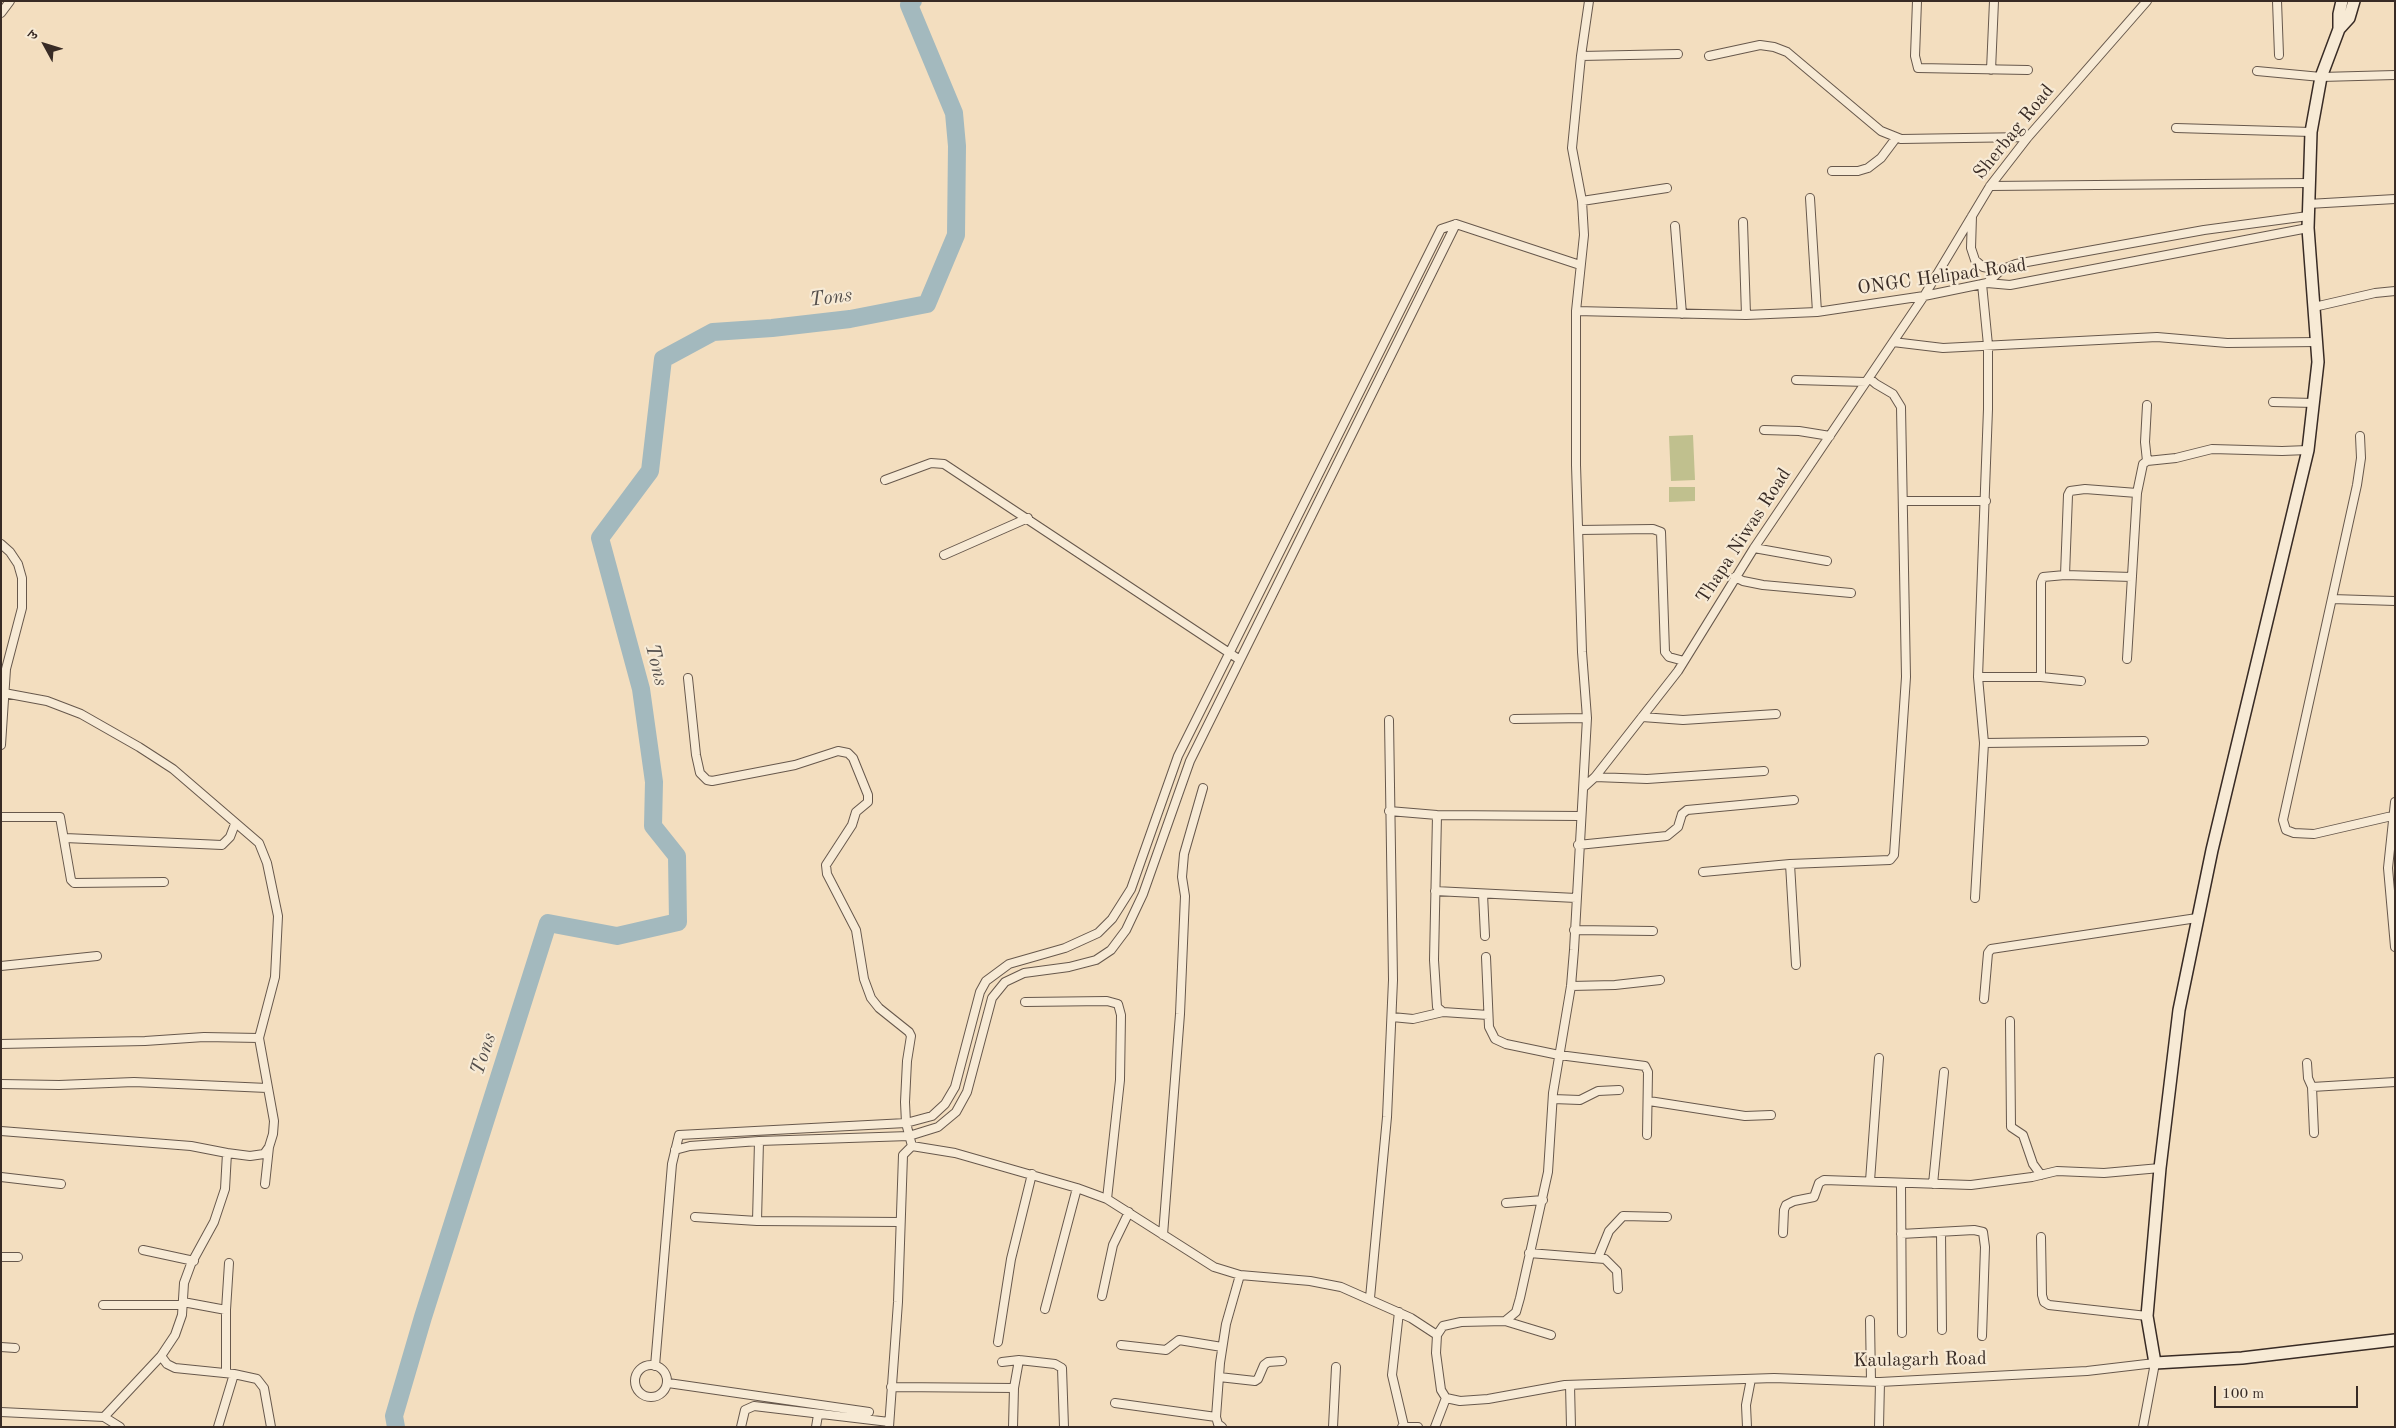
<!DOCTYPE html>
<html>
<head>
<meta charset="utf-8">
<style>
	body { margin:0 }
	#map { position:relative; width:2396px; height:1428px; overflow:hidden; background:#f3debf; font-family:"Old Standard TT","Noto Serif Devanagari",serif }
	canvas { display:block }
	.frame { position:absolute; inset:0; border:2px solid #382b25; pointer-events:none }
	.north { position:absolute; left:20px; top:20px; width:50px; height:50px; -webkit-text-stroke:4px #f7ead5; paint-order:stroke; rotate:309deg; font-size:14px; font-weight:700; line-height:20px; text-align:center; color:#382b25 }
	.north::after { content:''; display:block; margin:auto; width:18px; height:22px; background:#382b25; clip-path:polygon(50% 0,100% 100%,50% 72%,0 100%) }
	.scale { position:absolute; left:2214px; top:1386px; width:144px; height:22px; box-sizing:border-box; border:2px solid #382b25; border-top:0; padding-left:6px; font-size:15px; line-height:18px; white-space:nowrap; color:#382b25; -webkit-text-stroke:4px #f7ead5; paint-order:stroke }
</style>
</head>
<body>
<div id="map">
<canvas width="2396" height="1428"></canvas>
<div class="frame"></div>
<div class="north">उ</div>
<div class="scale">100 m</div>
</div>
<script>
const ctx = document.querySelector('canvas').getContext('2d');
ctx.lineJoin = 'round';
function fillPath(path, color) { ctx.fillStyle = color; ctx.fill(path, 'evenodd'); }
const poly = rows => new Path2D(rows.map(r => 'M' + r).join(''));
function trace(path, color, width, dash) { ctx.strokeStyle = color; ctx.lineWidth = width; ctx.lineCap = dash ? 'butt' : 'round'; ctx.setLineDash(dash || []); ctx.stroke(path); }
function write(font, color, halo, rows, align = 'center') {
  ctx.font = font + ' "Old Standard TT",serif'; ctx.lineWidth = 4.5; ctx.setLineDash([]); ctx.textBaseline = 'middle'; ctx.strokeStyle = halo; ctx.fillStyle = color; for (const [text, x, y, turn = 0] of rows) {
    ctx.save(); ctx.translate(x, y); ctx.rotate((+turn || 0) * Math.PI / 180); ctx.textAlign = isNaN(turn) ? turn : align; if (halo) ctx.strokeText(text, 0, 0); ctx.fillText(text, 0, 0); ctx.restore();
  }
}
const green = poly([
	[1693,435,1695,480,1671,481,1669,436],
	[1669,487,1695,487,1695,501,1669,502]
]);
const river = poly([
	[396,1427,394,1416,423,1317,548,923,617,936,678,922,677,856,653,826,654,782,641,689,600,538,650,471,663,359,713,332,772,328,850,319,927,304,956,235,957,146,954,113,909,5,913,1]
]);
const street = poly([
	[1917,1,1915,56,1918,68,2028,70],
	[2277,1,2279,55],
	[1,13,10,1],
	[1581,56,1678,54],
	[1709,56,1760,45,1774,47,1787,52,1881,131,1901,139,2028,137],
	[1991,70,1994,1],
	[2257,71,2321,77,2395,75],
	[2176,128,2311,132],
	[1832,171,1858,171,1868,168,1881,158,1896,138],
	[1990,186,2309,183],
	[1810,198,1817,312],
	[1582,201,1667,188],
	[2308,204,2395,199],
	[1972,216,1971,248,1975,260,1983,267,2001,270],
	[1743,222,1746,315],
	[1675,226,1682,314],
	[1987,283,2001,270,2016,264,2204,230,2308,216],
	[2314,307,2375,293,2395,291],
	[1576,311,1746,315,1817,312,1924,296,1987,283,2010,285,2308,228],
	[1893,342,1943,348,2157,337,2227,343,2317,342],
	[1796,380,1866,382],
	[2273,402,2314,403],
	[2147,405,2145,442,2147,461],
	[1764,430,1799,431,1830,436],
	[2360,436,2361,458,2357,485,2283,820,2286,830,2294,833,2314,834,2392,816],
	[885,480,931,463,944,464,1240,660],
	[1904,501,1986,501],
	[1579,530,1653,529,1661,532,1665,652,1669,657,1684,661],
	[1,544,10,552,18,564,22,578,22,608,6,669,1,745],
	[1754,548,1827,561],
	[944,555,1028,518],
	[2065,575,2068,495,2070,491,2085,489,2137,493],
	[1735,577,1743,581,1763,585,1851,593],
	[2332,599,2395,601],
	[2127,659,2137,493,2143,464,2147,461,2176,458,2212,449,2282,451,2308,450],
	[1978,677,2041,677,2081,681],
	[2041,677,2041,582,2043,577,2065,575,2132,577],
	[688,678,696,755,700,773,707,780,712,781,795,765,838,751,848,753,853,758,868,795,868,802,856,812,852,825,826,865,827,874,856,930,864,979,871,998,879,1008,909,1032,911,1036,907,1061,905,1102,906,1123,912,1146,955,1153,1077,1188,1107,1199,1214,1267,1240,1275,1310,1281,1341,1287,1411,1318,1437,1335],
	[1642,717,1683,720,1776,714],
	[1514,719,1587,718],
	[1984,743,2144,741],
	[1595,777,1647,779,1764,771],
	[1584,787,1595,777,1678,671,1754,548,1924,296,1990,186,2028,137,2147,1],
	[2395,802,2388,868,2395,947],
	[1389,811,1437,815,1580,816],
	[1437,815,1434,960,1437,1007,1443,1012,1488,1015],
	[1,817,60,817,71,880,74,883,164,882],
	[65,838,222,845,230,837,235,824],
	[1578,845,1667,836,1678,827,1682,814,1687,810,1794,800],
	[1790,864,1796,965],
	[1703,872,1790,864,1890,860,1894,855,1906,677,1901,407,1893,394,1876,384,1869,378],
	[1435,891,1576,898],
	[1483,894,1485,936],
	[1975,898,1984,743,1978,677,1988,409,1988,345,1982,284],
	[1574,930,1653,931],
	[1486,957,1489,1027,1495,1039,1506,1044,1559,1055,1645,1066,1648,1072,1647,1135],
	[1,966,97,956],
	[1571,986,1615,985,1660,980],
	[1984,999,1988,953,1991,949,2197,918],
	[1025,1002,1107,1001,1118,1004,1121,1015,1120,1080,1107,1199],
	[1392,1017,1413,1019,1443,1012],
	[2010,1021,2011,1127,2023,1135,2033,1164,2041,1175],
	[1,1044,145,1041,204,1037,259,1038],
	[2307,1063,2308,1078,2312,1087,2314,1133],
	[1,1084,59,1085,134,1082,267,1088],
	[2312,1087,2395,1082],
	[1553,1099,1580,1100,1598,1091,1619,1090],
	[1649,1101,1745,1116,1771,1115],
	[1,1131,191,1146,227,1153],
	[675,1150,690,1146,759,1141,909,1136,938,1127,956,1112,967,1092,992,998,1005,982,1024,973,1069,967,1096,960,1111,950,1126,930,1143,894,1190,761,1456,224],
	[1,1177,61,1184],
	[1870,1181,1879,1058],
	[265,1184,269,1147],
	[1901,1184,1902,1333],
	[1933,1184,1944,1072],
	[1506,1203,1543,1200],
	[695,1217,757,1221,900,1222],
	[757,1221,759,1141],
	[1941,1232,1942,1330],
	[1783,1233,1784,1210,1786,1205,1794,1201,1814,1197,1819,1183,1824,1180,1971,1185,2032,1177,2057,1171,2104,1173,2160,1168],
	[1901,1234,1974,1230,1983,1232,1985,1247,1982,1336],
	[1163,1235,1180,1014,1185,896,1182,877,1184,854,1203,788],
	[2041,1237,2042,1295,2044,1302,2049,1305,2147,1316],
	[143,1250,194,1261],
	[1529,1253,1605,1259,1617,1271,1618,1289],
	[1,1257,18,1257],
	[1598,1258,1609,1231,1623,1216,1667,1217],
	[1102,1296,1113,1245,1129,1212],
	[1370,1298,1387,1117,1393,980,1389,720],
	[183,1302,226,1310,226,1373],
	[103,1305,182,1305],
	[1045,1309,1077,1188],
	[226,1310,229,1263],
	[1399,1312,1392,1375,1404,1426],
	[1870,1320,1871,1381],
	[1505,1321,1516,1312,1520,1298,1548,1172,1553,1093,1571,986,1574,950,1587,718,1582,652,1576,465,1576,311,1584,235,1582,201,1572,148,1581,56,1589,1],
	[998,1342,1011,1259,1032,1174],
	[1121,1345,1166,1350,1179,1340,1222,1347],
	[1,1347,15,1348],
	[161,1356,167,1364,175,1368,234,1374,257,1379,264,1388,271,1427],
	[1002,1362,1019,1360,1055,1364,1062,1368,1064,1427],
	'635 1381a16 16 0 1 1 32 0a16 16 0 1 1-32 0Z',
	[655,1366,672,1164,679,1135,906,1123,932,1116,945,1104,955,1087,980,992,986,981,1009,964,1065,948,1098,933,1112,919,1131,889,1178,756,1441,229,1456,224,1580,265],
	[1219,1377,1255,1381,1258,1379,1264,1365,1268,1362,1282,1361],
	[668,1383,869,1412],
	[1570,1385,1571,1427],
	[891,1387,1014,1388],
	[1446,1398,1460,1401,1488,1399,1565,1385,1774,1378,1880,1382,2087,1371,2155,1363,2143,1427],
	[1446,1398,1441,1390,1436,1353,1437,1335,1443,1326,1461,1322,1505,1321,1551,1335],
	[1115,1403,1216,1417],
	[1,1412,104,1417,161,1356,175,1335,182,1315,184,1283,191,1264,214,1222,225,1189,227,1153,250,1156,264,1154,269,1147,273,1134,274,1121,259,1038,275,977,278,916,267,863,259,843,173,769,139,747,81,714,47,701,4,693],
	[104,1417,120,1427],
	[218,1427,234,1374],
	[741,1427,745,1410,754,1406,889,1422],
	[816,1427,818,1415],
	[889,1427,898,1302,903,1155,912,1146],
	[1013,1427,1014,1388,1019,1360],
	[1222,1427,1218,1424,1216,1417,1220,1363,1226,1324,1240,1275],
	[1333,1427,1336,1367],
	[1402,1427,1418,1427],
	[1435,1427,1446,1398],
	[1747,1427,1746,1405,1751,1379],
	[1879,1427,1880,1382]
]);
const secondary = poly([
	[2354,1,2349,18,2339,29,2321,77,2311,132,2308,228,2318,362,2308,450,2212,850,2179,1010,2160,1168,2147,1316,2155,1363,2242,1358,2395,1340],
	[2339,29,2339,14,2342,1]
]);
const streetNames = [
	["Sherbag Road",2014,132,-51],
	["ONGC Helipad Road",1942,277,-8],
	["Thapa Niwas Road",1744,536,-57],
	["Kaulagarh Road",1920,1360,-1]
];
const waterNames = [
	["Tons",831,298,-7],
	["Tons",656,665,76],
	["Tons",484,1054,-72]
];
fillPath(green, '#c0c08e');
trace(river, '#a3b9be', 18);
trace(street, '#67584c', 10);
trace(secondary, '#382b25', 14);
trace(street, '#f7ead5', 8);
trace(secondary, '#f7ead5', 11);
write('19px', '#382b25', '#f7ead5', streetNames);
write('italic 20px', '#534e4b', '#f7ead5', waterNames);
</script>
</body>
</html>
